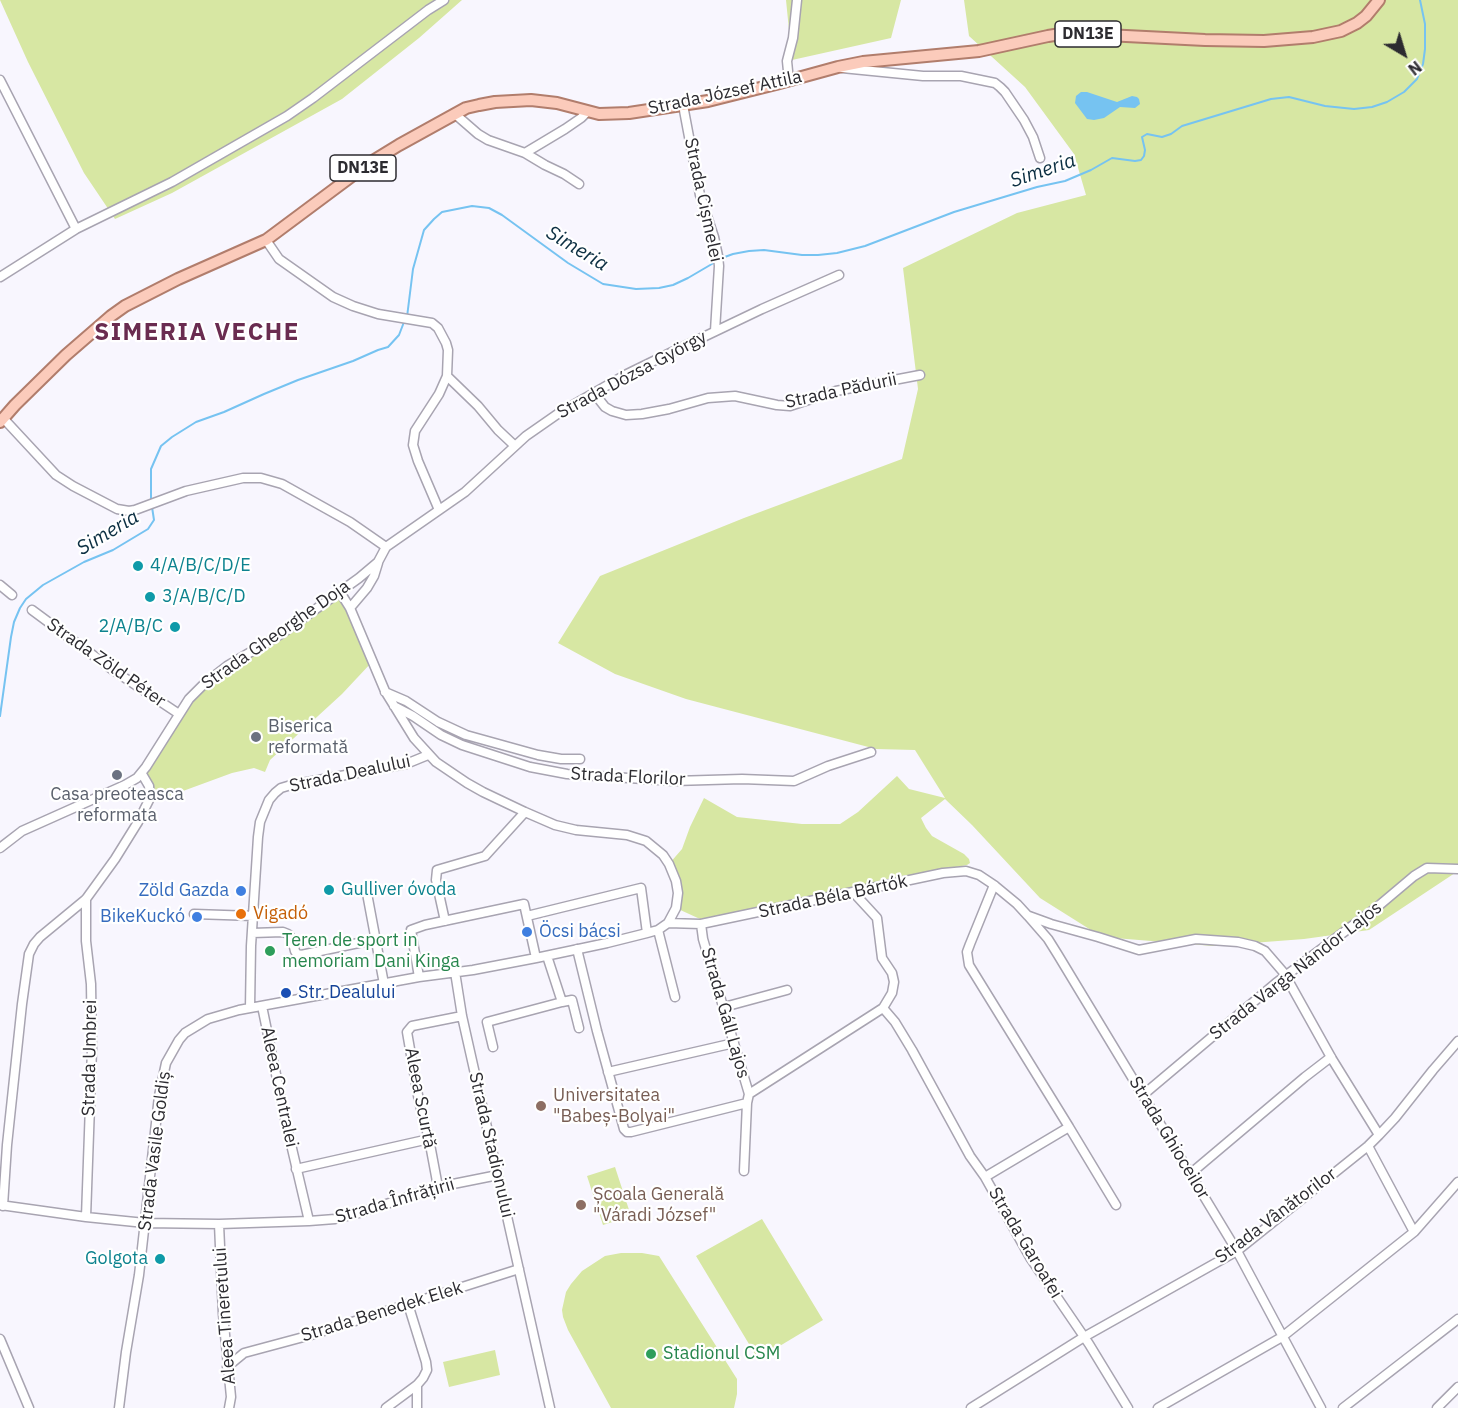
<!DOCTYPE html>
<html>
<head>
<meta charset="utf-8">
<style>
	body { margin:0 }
	#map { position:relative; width:1458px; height:1408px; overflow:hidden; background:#f8f6fe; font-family:"IBM Plex Sans",sans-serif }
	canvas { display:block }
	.north { position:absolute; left:1374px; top:24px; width:60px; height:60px; -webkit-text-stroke:4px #fff; paint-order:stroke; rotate:142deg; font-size:16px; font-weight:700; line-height:24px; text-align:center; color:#2c2b30 }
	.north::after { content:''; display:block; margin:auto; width:21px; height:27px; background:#2c2b30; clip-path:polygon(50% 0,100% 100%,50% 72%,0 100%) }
</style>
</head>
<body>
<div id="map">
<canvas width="1458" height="1408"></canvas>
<div class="north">N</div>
</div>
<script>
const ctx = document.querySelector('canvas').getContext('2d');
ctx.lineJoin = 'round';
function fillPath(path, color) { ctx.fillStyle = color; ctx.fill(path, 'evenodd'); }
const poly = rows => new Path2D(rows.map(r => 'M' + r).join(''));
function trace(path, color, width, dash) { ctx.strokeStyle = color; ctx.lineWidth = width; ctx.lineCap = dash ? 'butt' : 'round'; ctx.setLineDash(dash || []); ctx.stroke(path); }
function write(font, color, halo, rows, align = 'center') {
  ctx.font = font + ' "IBM Plex Sans",sans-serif'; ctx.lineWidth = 4.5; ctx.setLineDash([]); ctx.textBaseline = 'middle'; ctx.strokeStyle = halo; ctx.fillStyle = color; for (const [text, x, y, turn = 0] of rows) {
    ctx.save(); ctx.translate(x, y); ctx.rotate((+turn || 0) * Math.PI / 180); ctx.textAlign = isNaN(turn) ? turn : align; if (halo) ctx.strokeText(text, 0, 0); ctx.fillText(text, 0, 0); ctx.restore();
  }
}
const green = poly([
	[0,0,462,0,419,38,342,99,172,193,115,219,84,173,28,62],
	[786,0,901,0,891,38,792,60],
	[964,0,1458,0,1458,871,1369,930,1304,939,1213,946,1102,937,1040,898,972,825,945,799,921,818,926,828,932,836,964,854,969,859,970,863,967,865,700,919,676,908,669,864,682,849,690,827,704,798,737,817,802,824,840,824,858,812,897,776,909,789,945,798,915,750,876,749,686,699,615,674,558,643,600,576,744,518,902,459,918,389,903,268,1017,213,1086,195,1074,154,1025,87,969,36],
	[340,592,372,662,342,694,270,760,265,772,254,768,232,773,164,798,150,798,142,774,196,692],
	[615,1167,631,1216,603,1225,587,1176],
	[762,1219,823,1320,758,1359,696,1256],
	[621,1253,642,1253,659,1256,737,1379,737,1394,734,1408,611,1408,568,1330,563,1317,562,1310,566,1292,571,1284,582,1271,605,1256],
	[495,1350,500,1375,449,1387,443,1362]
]);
const water = poly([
	[1081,92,1087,92,1117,102,1132,96,1137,97,1139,99,1140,104,1135,108,1120,107,1104,118,1094,120,1087,119,1075,103,1076,96]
]);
const stream = poly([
	[722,258,733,254,749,251,764,250,802,255,818,255,837,253,865,246,954,212,1037,187,1065,181,1091,170,1112,158,1135,161,1141,160,1144,156,1145,150,1142,137,1147,134,1162,137,1171,134,1182,126,1271,99,1289,97,1325,106,1354,109,1372,107,1387,102,1404,92,1417,79,1423,64,1425,49,1425,24,1420,0],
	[407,317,413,269,424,230,434,219,442,212,472,206,489,208,502,215,568,263,603,284,636,289,659,288,673,285,688,278,717,261],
	[151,501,151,469,161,446,172,437,196,422,224,412,264,394,298,380,353,361,378,350,388,347,399,335,404,322],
	[0,716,11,637,14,622,20,608,26,599,43,585,84,562,113,550,148,529,154,520,152,507]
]);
const minor = poly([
	[842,68,923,76,961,76,995,83,1000,87,1005,92,1024,120,1033,137,1040,158],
	[0,80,76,229],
	[789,81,787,61,793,38,797,0],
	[683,105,700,195,714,237,718,256,719,266,715,331],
	[455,114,478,134,488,140,525,153,545,165,564,174,579,184],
	[525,153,565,129,581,118,587,112],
	[266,240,279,259,333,297,353,306,378,314,432,323,438,328,446,343,448,350,447,376,439,394,415,431,413,445,418,461,439,510],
	[0,277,76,229,172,182,287,116,313,98,428,10,444,0],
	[447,376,478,406,498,430,515,446],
	[594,393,605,407,612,411,626,415,642,414,669,409,708,398,735,396,777,405,790,406,836,391,920,375],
	[3,418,56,475,73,486,117,509,129,511,135,510,186,491,243,478,261,478,282,484,350,522,386,547],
	[0,585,12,595],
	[350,608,367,588,374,576,378,563],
	[32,610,113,670,179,714],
	[385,692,406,701,438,722,466,735,538,755,561,759,580,759],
	[394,706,413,716,441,735,462,745,530,767,567,774,674,781,742,779,794,781,828,766,871,752],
	[0,848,22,831,125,785,137,778,146,767,189,699,205,683,227,666,281,634,359,578,378,562,386,547,465,492,526,436,559,413,627,374,672,352,762,309,839,275],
	[994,885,970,944,967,952,969,965,1069,1127],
	[366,888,384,984],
	[853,892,877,918,882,958,892,973,894,982,892,993,883,1008,895,1022,912,1050,970,1156,985,1177],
	[86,899,86,941,91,984,92,1049,86,1217],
	[194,914,254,916],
	[527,916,641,888,647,933],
	[1029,916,1051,924,1098,937,1139,950,1196,939,1238,942,1255,946,1265,951,1284,973,1332,1059,1379,1135],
	[445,921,436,880,437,870,485,856,525,812],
	[668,923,701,924,943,873,966,871,979,875,994,885,1017,904,1028,916,1048,939,1058,955,1237,1251,1321,1408],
	[701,924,703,939,749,1094,747,1103,744,1171],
	[658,930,675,997],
	[252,933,283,932,288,934,292,939,295,951,297,954,301,955,368,941],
	[577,949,597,1031,624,1129,627,1132,631,1132,747,1103],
	[455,972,462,1016,550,1408],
	[419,977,411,930,425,925,524,904,536,958],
	[562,1002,572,1000,579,1028],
	[262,1006,286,1123,309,1221],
	[724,1007,787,990],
	[250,1008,251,946,258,837,260,822,269,800,275,793,281,788,291,785,406,764,428,755],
	[493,1047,487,1022,562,1002,547,956],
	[608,1072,734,1043],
	[749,1094,883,1008],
	[1143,1095,1276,983,1376,908,1414,876,1427,868,1458,869],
	[1368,1146,1414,1232],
	[296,1169,429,1139],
	[1190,1174,1305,1077,1331,1057],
	[438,1187,429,1139,419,1101,407,1032,412,1026,462,1016],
	[0,1205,86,1217,145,1223,219,1224,309,1221,335,1219,359,1213,438,1187,498,1175],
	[1116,1205,1069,1127,985,1177,1031,1259,1089,1344,1128,1408],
	[3,1206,7,1145,22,1004,29,954,34,944,40,937,86,899,115,859,138,822,150,798,149,786,142,774],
	[219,1224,223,1314,231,1397,229,1408],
	[0,1339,29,1408],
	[227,1367,244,1353,311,1335,519,1269],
	[417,1385,417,1408],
	[119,1408,126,1352,139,1275,159,1096,166,1063,179,1040,185,1033,208,1019,239,1010,419,977,473,970,536,958,607,943,647,933,658,930,668,923,676,908,678,893,676,881,669,864,663,855,646,841,627,835,576,830,555,825,525,812,483,792,467,783,436,762,414,738,385,691,350,608,340,592],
	[386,1408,417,1385,423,1378,427,1370,426,1362,408,1304],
	[971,1408,1084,1337,1237,1251,1368,1146,1379,1135,1395,1118,1433,1070,1458,1041],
	[1158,1408,1282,1337,1414,1232,1458,1182],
	[1343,1408,1458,1319],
	[1437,1408,1458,1387]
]);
const major = poly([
	[0,422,15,405,66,355,111,316,125,306,178,279,266,240,368,164,399,145,466,108,479,105,495,102,531,100,557,103,599,114,629,113,708,101,776,84,838,67,863,62,979,51,1048,36,1067,33,1205,40,1264,41,1313,37,1341,31,1357,23,1366,16,1379,0]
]);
const markers = [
	[138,566,6,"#0f9aa8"],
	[150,597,6,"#0f9aa8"],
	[175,627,6,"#0f9aa8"],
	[256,737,6,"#6b7280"],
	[117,775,6,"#6b7280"],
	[329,890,6,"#0f9aa8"],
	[241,891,6,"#3f7fe0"],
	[241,914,6,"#e8710a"],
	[197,917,6,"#3f7fe0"],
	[527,932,6,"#3f7fe0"],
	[270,951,6,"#2e9e5b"],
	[286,993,6,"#1a4fb4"],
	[541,1106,6,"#8d6e63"],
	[581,1205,6,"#8d6e63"],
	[160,1259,6,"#0f9aa8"],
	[651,1354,6,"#2e9e5b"]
];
const shields = [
	[1088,34,66],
	[363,168,66]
];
const shieldNames = [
	["DN13E",1088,34],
	["DN13E",363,168]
];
const streetNames = [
	["Strada József Attila",725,93,-12],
	["Strada Cișmelei",703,200,78],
	["Strada Dózsa György",632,375,-28],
	["Strada Pădurii",841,391,-12],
	["Strada Gheorghe Doja",276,635,-35],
	["Strada Zöld Péter",106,663,35],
	["Strada Dealului",350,774,-12],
	["Strada Florilor",628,777,3],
	["Strada Béla Bártók",833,897,-12],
	["Strada Varga Nándor Lajos",1296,971,-38],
	["Strada Gáll Lajos",725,1013,74],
	["Strada Umbrei",90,1058,-89],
	["Aleea Centralei",279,1087,78],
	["Aleea Scurtă",420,1098,79],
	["Strada Ghioceilor",1169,1138,59],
	["Strada Stadionului",491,1145,77],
	["Strada Vasile Goldiș",155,1151,-83],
	["Strada Înfrățirii",395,1201,-16],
	["Strada Vânătorilor",1276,1216,-37],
	["Strada Garoafei",1025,1243,59],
	["Strada Benedek Elek",382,1312,-17],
	["Aleea Tineretului",225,1316,-94]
];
const cultureNames = [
	["4/A/B/C/D/E",150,566],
	["3/A/B/C/D",162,597],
	["2/A/B/C",163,627,"right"],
	["Gulliver óvoda",341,890],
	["Golgota",148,1259,"right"]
];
const worshipNames = [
	["Biserica",268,727],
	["reformată",268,748],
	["Casa preoteasca",117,795,"center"],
	["reformata",117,816,"center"]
];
const shopNames = [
	["Zöld Gazda",229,891],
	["BikeKuckó",185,917],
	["Öcsi bácsi",539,932,"left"]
];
const foodNames = [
	["Vigadó",253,914]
];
const leisureNames = [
	["Teren de sport in",282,941],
	["memoriam Dani Kinga",282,962],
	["Stadionul CSM",663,1354]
];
const transitNames = [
	["Str. Dealului",298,993]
];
const educationNames = [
	["Universitatea",553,1096],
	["\"Babeș-Bolyai\"",553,1117],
	["Școala Generală",593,1195],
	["\"Váradi József\"",593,1216]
];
const waterNames = [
	["Simeria",1043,171,-19],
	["Simeria",577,249,31],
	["Simeria",108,533,-31]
];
const districtNames = [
	["SIMERIA VECHE",197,333]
];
fillPath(green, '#d7e7a3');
fillPath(water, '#76c3f1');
trace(stream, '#76c3f1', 2);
trace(minor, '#a8a4b1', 11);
trace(major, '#b17d6c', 14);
trace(minor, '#fff', 8);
trace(major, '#fbcbbb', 10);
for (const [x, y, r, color] of markers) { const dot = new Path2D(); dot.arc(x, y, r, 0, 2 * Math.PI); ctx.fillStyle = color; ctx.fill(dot); trace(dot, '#fff', 2); }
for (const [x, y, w] of shields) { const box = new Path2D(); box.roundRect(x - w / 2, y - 13, w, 26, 4.5); ctx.fillStyle = '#fff'; ctx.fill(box); trace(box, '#2c2b30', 1.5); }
write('bold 16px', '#2c2b30', null, shieldNames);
write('18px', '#2c2b30', '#fff', streetNames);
write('18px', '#0d838f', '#fff', cultureNames, 'left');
write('18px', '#5b616d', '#fff', worshipNames, 'left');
write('18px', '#366cbe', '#fff', shopNames, 'right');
write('18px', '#c56008', '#fff', foodNames, 'left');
write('18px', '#27864d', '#fff', leisureNames, 'left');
write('18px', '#164399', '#fff', transitNames, 'left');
write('18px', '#785e54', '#fff', educationNames, 'left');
write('italic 20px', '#0c2f42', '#fff', waterNames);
ctx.letterSpacing = '1.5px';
write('bold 24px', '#6a2c50', '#fff', districtNames);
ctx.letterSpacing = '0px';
</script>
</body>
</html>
